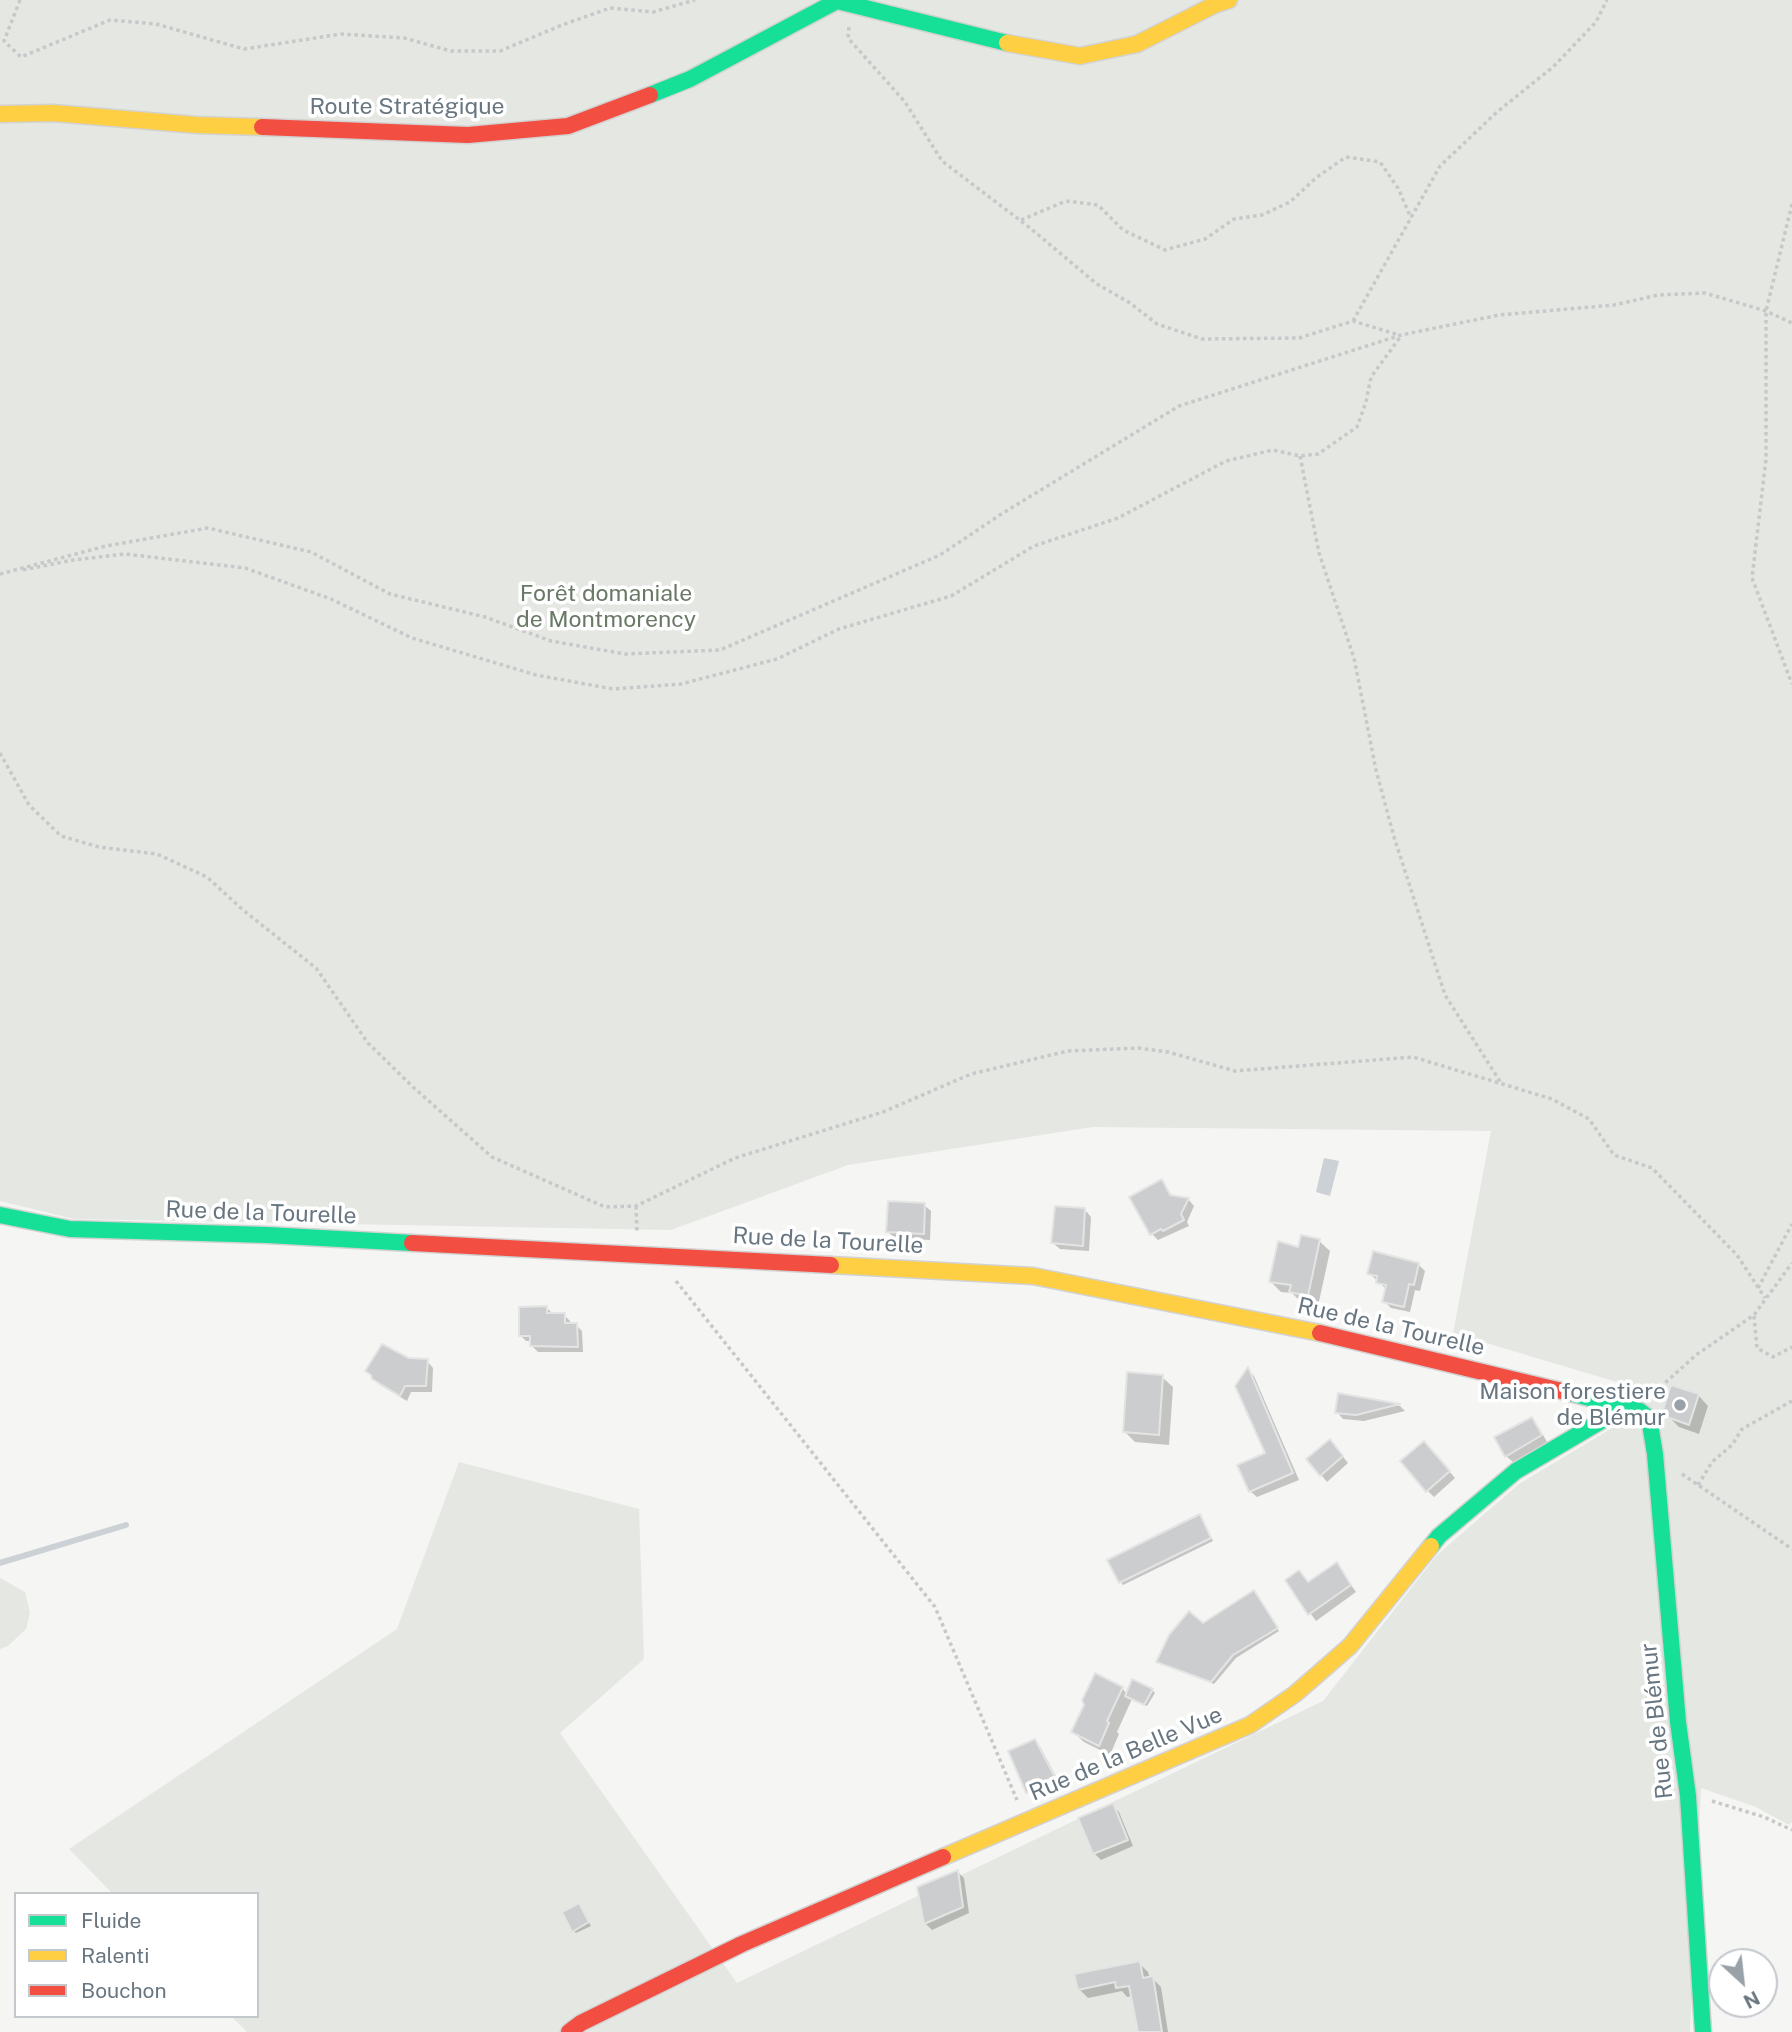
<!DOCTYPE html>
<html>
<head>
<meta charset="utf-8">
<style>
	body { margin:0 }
	#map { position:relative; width:1792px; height:2032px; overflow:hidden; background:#f5f5f4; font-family:"Public Sans",sans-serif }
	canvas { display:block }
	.legend { position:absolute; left:14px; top:1892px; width:245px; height:126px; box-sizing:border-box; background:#fff; border:2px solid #c3c8cd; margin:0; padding:9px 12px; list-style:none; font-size:21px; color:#687681 }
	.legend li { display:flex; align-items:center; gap:14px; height:35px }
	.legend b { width:35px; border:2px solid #c3c8cd }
	.north { position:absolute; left:1708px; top:1948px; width:70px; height:70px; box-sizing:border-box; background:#fff; border:2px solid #c3c8cd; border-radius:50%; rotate:153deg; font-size:19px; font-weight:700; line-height:28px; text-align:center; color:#687681 }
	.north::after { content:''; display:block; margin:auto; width:24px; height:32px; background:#99a2a9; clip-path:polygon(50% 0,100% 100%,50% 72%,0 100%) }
</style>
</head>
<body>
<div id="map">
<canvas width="1792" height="2032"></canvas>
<ul class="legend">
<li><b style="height:9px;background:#16e098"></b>Fluide</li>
<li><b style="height:9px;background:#ffcf43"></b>Ralenti</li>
<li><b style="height:9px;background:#f24e42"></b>Bouchon</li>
</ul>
<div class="north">N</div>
</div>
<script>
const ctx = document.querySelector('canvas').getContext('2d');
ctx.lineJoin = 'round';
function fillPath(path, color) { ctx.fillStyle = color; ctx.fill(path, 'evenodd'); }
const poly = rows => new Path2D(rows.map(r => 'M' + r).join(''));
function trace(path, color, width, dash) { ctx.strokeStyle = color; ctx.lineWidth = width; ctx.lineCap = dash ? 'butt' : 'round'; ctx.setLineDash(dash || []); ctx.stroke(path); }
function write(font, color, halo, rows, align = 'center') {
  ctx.font = font + ' "Public Sans",sans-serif'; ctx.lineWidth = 7; ctx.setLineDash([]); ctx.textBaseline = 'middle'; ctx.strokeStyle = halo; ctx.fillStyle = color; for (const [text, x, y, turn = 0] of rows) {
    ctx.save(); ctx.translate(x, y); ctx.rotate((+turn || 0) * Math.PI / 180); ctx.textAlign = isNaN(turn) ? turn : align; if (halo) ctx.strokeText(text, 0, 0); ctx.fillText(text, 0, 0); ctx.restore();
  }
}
const green = poly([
	[0,0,1792,0,1792,1822,1789,1825,1756,1807,1701,1788,1690,2032,247,2032,231,2016,257,2016,257,1894,113,1894,69,1849,397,1629,459,1462,639,1509,644,1659,560,1733,737,1983,1323,1701,1437,1555,1519,1484,1622,1422,1637,1388,1453,1333,1491,1131,1093,1127,848,1165,671,1230,74,1219,0,1201],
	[0,1578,25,1592,30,1613,26,1629,8,1646,0,1649]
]);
const water = poly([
	[1324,1158,1339,1161,1330,1196,1316,1192]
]);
const shadow = poly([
	[1162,1181,1173,1197,1188,1199,1194,1206,1187,1222,1189,1226,1158,1240,1152,1234],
	[924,1205,931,1211,930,1240,895,1238,888,1232],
	[1085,1210,1091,1217,1089,1251,1060,1249,1053,1243],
	[1319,1241,1330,1251,1318,1306,1301,1302,1292,1293,1281,1292,1271,1282,1299,1249],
	[1418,1264,1425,1271,1420,1291,1415,1290,1410,1312,1391,1308,1384,1301,1387,1290,1369,1273],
	[547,1308,554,1315,564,1315,570,1321,570,1325,576,1325,582,1331,583,1352,538,1352,532,1346,532,1341,526,1341,520,1335],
	[408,1360,427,1361,433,1368,432,1392,411,1392,407,1401,380,1385,373,1378],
	[1248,1370,1254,1376,1299,1480,1257,1497,1250,1491,1267,1454],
	[1162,1377,1173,1387,1169,1445,1135,1442,1124,1431],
	[1340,1395,1400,1406,1405,1411,1364,1421,1343,1419,1337,1412],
	[1698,1395,1708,1406,1699,1434,1679,1427,1668,1416],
	[1532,1419,1538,1426,1547,1442,1513,1462,1506,1456],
	[1336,1448,1348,1463,1327,1482,1309,1460],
	[1430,1449,1455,1478,1434,1497,1427,1490],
	[1202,1519,1213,1541,1123,1585,1121,1582,1110,1561],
	[1337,1565,1356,1592,1316,1621,1287,1581,1299,1572,1309,1584],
	[1257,1595,1279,1631,1236,1658,1214,1684,1158,1662,1203,1625],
	[1122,1688,1127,1694,1152,1690,1155,1693,1147,1706,1132,1699,1117,1732,1119,1734,1110,1755,1084,1742,1073,1732],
	[1035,1741,1041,1748,1061,1786,1034,1798,1028,1792],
	[1112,1805,1119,1812,1133,1846,1101,1860,1094,1853],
	[958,1872,964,1878,969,1913,932,1930,926,1924,919,1889],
	[581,1908,591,1926,576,1933,574,1931],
	[1139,1963,1148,1972,1150,1978,1152,1978,1161,1987,1168,2032,1140,2032,1133,1996,1127,1997,1122,1991,1088,1998,1079,1989]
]);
const stream = poly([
	[0,1563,126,1525]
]);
const building = poly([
	[1162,1179,1170,1195,1189,1198,1181,1214,1184,1220,1163,1231,1161,1229,1150,1235,1129,1197,1162,1179],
	[888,1201,925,1203,924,1234,886,1232,888,1201],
	[1055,1206,1085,1208,1083,1246,1051,1243,1055,1206],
	[1301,1235,1320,1239,1308,1296,1289,1292,1291,1285,1269,1282,1278,1241,1298,1247,1301,1235],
	[1373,1251,1419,1263,1414,1285,1409,1284,1404,1307,1382,1302,1386,1285,1376,1283,1377,1276,1367,1274,1373,1251],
	[547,1306,547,1313,565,1313,565,1323,577,1323,578,1347,530,1346,530,1336,519,1336,519,1307,547,1306],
	[382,1344,409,1358,428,1359,426,1386,405,1386,400,1396,372,1379,371,1375,365,1371,382,1344],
	[1248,1367,1293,1473,1249,1492,1237,1465,1265,1453,1235,1386,1248,1367],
	[1127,1372,1163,1375,1159,1435,1123,1432,1127,1372],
	[1671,1385,1699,1394,1689,1425,1667,1417,1663,1410,1671,1385],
	[1338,1393,1400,1404,1356,1415,1335,1413,1338,1393],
	[1532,1417,1542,1435,1505,1457,1494,1437,1532,1417],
	[1330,1439,1343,1456,1320,1476,1306,1459,1330,1439],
	[1424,1441,1450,1471,1426,1492,1400,1461,1424,1441],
	[1200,1514,1211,1538,1119,1583,1107,1560,1200,1514],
	[1337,1562,1351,1585,1308,1615,1285,1580,1299,1570,1308,1582,1337,1562],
	[1254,1590,1278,1628,1233,1655,1211,1682,1156,1662,1169,1635,1189,1611,1203,1623,1254,1590],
	[1095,1673,1123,1687,1107,1721,1109,1723,1099,1746,1071,1732,1084,1705,1082,1700,1095,1673],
	[1132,1679,1153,1689,1144,1705,1125,1696,1132,1679],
	[1035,1739,1056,1779,1026,1793,1008,1751,1035,1739],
	[1113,1803,1128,1840,1093,1854,1078,1818,1113,1803],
	[958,1870,963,1907,924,1924,917,1887,958,1870],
	[579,1903,589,1922,572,1932,562,1912,579,1903],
	[1140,1961,1143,1978,1153,1976,1162,2032,1138,2032,1129,1986,1116,1988,1115,1982,1078,1990,1074,1974,1140,1961]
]);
const path = poly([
	[20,0,4,41,21,57,110,20,156,24,244,49,341,34,404,38,451,51,500,51,562,25,610,8,653,12,695,0],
	[849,27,848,38,905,102,942,161,1030,228,1097,284,1130,303,1157,324,1202,339,1299,338,1353,321,1399,335],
	[1792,204,1766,311,1766,459,1752,578,1792,684],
	[1021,220,1066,201,1098,205,1123,230,1165,250,1205,239,1234,219,1262,215,1290,202,1317,177,1346,157,1380,162,1398,188,1411,218],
	[1353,321,1440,166,1497,112,1553,67,1596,22,1607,0],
	[1300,456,1319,553,1354,658,1376,770,1394,837,1445,995,1501,1083],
	[23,570,73,560,125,554,245,568,331,599,412,638,536,675,613,689,681,684,777,659,839,629,951,596,1034,546,1118,518,1226,461,1273,450,1300,456,1318,454,1357,427,1366,402,1371,377,1401,336],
	[0,574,106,546,208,528,311,552,390,594,485,617,551,641,625,654,720,650,940,555,1003,513,1179,406,1401,335,1499,315,1614,305,1658,295,1705,293,1766,311,1792,323],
	[0,753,29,805,61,836,99,847,157,854,207,877,243,910,316,968,368,1043,413,1087,492,1157,605,1207,636,1206,735,1158,883,1112,971,1074,1068,1051,1138,1048,1168,1052,1235,1071,1413,1057,1552,1099,1589,1119,1614,1155,1652,1168,1737,1255,1765,1298],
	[636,1206,637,1231],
	[676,1281,935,1607,1017,1800],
	[1758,1288,1792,1224],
	[1754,1316,1757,1348,1773,1357,1792,1347],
	[1655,1392,1696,1355,1754,1315,1792,1263],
	[1682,1474,1792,1549],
	[1698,1485,1712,1462,1732,1445,1742,1429,1792,1401],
	[1712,1801,1764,1817,1792,1830]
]);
const fast = poly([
	[650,95,690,79,837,1,1007,43],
	[0,1215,70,1229,267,1235,412,1243],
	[1570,1393,1640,1411,1649,1418,1655,1454,1678,1722,1688,1796,1703,2032],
	[1431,1546,1439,1536,1516,1471,1625,1407]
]);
const slow = poly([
	[1007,43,1080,56,1137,44,1214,5,1229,0],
	[0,114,53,113,197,125,262,127],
	[831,1265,1033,1276,1320,1333],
	[943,1857,1250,1725,1295,1694,1350,1646,1431,1546]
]);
const jam = poly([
	[262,127,468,135,568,126,650,95],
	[412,1243,831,1265],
	[1320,1333,1570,1393],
	[569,2032,581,2023,742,1944,943,1857]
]);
const markers = [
	[1680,1405,7,"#99a2a9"]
];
const streetNames = [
	["Route Stratégique",407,107],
	["Rue de la Tourelle",261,1213,2],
	["Rue de la Tourelle",828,1241,3],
	["Rue de la Tourelle",1391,1327,13],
	["Rue de Blémur",1657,1721,-96],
	["Rue de la Belle Vue",1126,1754,-23]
];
const parkNames = [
	["Forêt domaniale",606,594],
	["de Montmorency",606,620]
];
const poiNames = [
	["Maison forestiere",1666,1392],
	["de Blémur",1666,1418]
];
fillPath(green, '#e4e7e2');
fillPath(water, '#cbd1d4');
fillPath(shadow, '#0003');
trace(stream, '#cbd1d4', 6);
fillPath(building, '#cccdce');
trace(building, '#e4e4e4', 2);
trace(fast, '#d2d2d2', 19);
trace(slow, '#d2d2d2', 19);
trace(jam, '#d2d2d2', 19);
trace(path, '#c7c8c9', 3.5, [3.5, 3.5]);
trace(fast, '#16e098', 16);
trace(slow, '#ffcf43', 16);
trace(jam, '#f24e42', 16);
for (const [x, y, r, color] of markers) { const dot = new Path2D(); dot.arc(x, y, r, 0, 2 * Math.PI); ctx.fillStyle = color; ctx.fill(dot); trace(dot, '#fff', 2.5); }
write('23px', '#687681', '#fff', streetNames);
write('23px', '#6a7966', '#fff', parkNames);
write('23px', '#687681', '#fff', poiNames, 'right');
</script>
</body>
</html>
